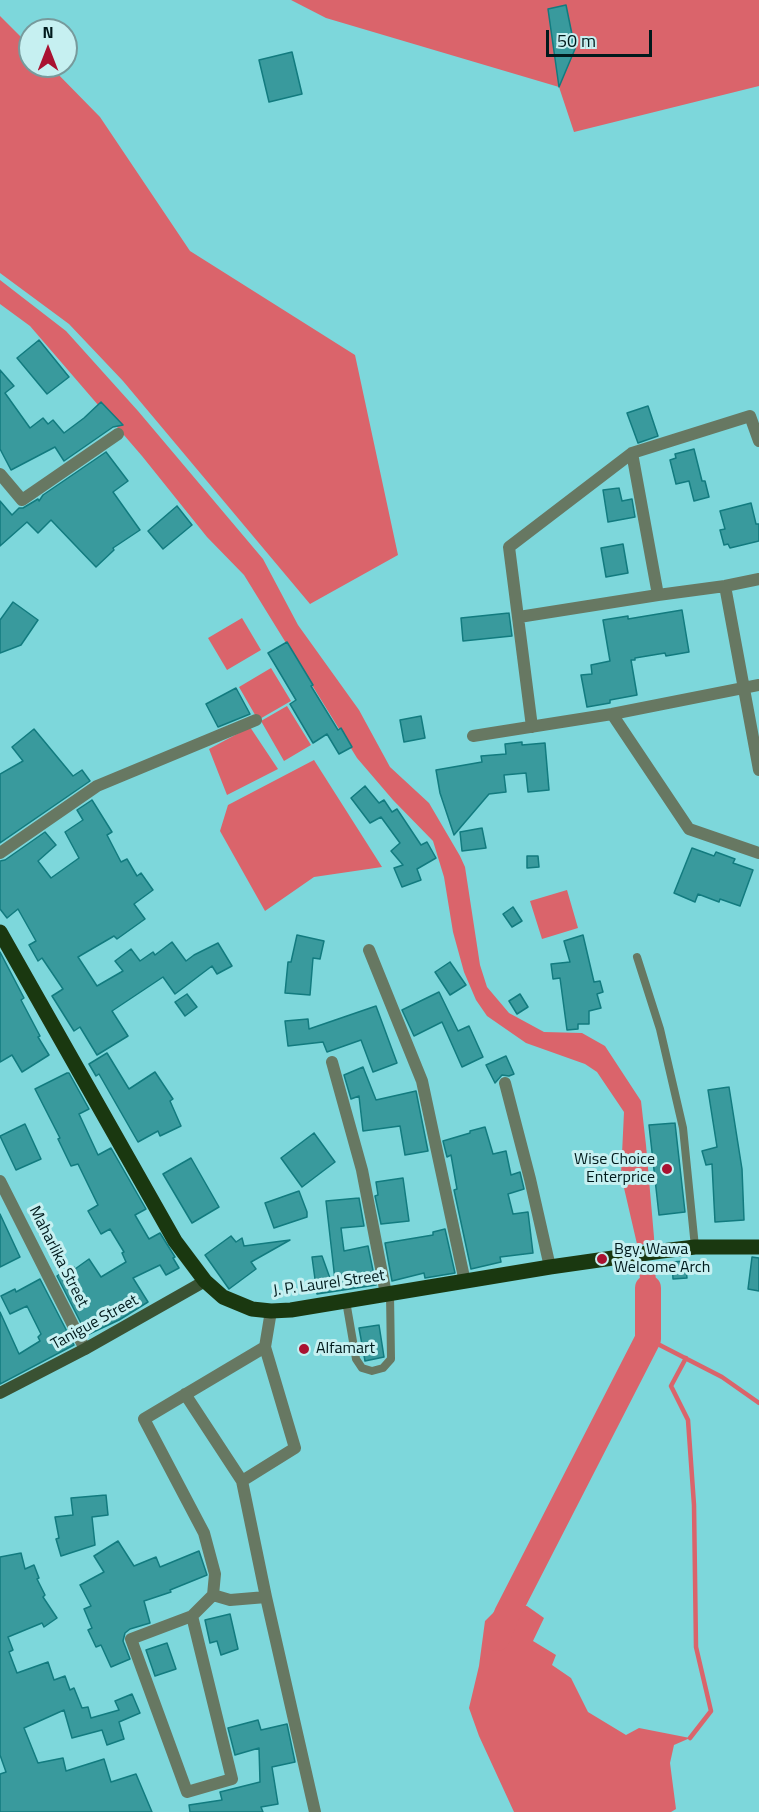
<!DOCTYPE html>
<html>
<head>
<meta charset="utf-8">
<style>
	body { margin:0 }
	#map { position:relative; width:759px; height:1812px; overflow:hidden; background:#7dd7db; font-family:"Titillium Web",sans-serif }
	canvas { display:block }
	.north { position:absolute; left:18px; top:18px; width:60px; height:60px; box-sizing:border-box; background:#c6f0f1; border:2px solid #779a9c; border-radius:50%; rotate:0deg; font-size:16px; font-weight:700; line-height:24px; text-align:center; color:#001a1c }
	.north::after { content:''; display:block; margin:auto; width:21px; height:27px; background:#a91231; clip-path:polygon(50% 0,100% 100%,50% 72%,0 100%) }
	.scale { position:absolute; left:546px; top:30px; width:106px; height:27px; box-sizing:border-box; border:3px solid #001a1c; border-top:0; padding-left:8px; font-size:18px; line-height:21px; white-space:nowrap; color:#001a1c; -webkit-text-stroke:4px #c6f0f1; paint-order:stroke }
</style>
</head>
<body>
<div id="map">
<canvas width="759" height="1812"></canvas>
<div class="north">N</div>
<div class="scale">50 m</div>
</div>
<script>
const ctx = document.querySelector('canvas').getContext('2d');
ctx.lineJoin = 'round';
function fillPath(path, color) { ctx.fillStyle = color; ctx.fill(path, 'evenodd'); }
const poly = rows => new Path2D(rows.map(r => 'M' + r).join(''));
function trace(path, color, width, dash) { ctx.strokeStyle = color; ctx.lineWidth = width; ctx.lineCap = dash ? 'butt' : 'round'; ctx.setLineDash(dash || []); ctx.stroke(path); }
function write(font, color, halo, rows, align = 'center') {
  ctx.font = font + ' "Titillium Web",sans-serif'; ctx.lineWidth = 6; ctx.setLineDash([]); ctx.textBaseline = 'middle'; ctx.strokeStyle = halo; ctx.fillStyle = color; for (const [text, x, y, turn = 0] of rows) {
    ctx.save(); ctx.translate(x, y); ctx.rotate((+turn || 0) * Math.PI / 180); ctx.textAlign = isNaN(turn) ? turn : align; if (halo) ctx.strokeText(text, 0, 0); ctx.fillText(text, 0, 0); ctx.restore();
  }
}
const water = poly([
	[291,0,759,0,759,86,574,132,559,87,326,18],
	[0,16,30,46,30,66,50,66,100,117,190,251,355,355,398,555,310,604,123,381,69,324,0,273],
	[0,280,66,331,138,411,263,559,298,625,359,710,390,767,429,803,460,856,465,867,480,965,487,987,509,1013,544,1032,582,1033,605,1046,641,1101,646,1145,654,1237,657,1312,644,1328,637,1244,621,1175,624,1112,597,1072,585,1064,526,1043,487,1016,476,1000,464,972,453,932,444,877,433,841,393,800,357,758,244,575,207,537,142,456,30,326,0,304],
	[242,618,261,650,227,670,208,638],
	[271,668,291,701,258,720,239,687],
	[287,706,311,745,284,761,261,721],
	[250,727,278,769,227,795,209,749],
	[314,760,382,867,314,877,265,911,220,831,228,805],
	[567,890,578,928,542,939,530,901],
	[500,1606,527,1606,544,1618,533,1641,556,1655,552,1665,571,1678,588,1712,626,1735,639,1728,690,1738,674,1745,670,1763,676,1809,671,1812,514,1812,479,1736,469,1708,479,1666,485,1621]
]);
const pier = poly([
	[657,1242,658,1263,636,1267,634,1246]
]);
const stream = poly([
	[648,1339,722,1377,759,1403],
	[686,1358,671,1386,688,1420,694,1505,696,1647,711,1711,690,1738]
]);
const river = poly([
	[497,1638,507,1614,648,1339,648,1288]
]);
const building = poly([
	[566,5,575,49,559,87,548,9,566,5],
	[292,52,302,94,269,102,259,60,292,52],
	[39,340,69,377,47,394,17,358,39,340],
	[0,370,14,386,5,393,30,428,43,418,48,424,53,420,64,433,84,418,101,402,123,425,113,427,64,461,55,447,11,470,0,449,0,370],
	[648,406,658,436,638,443,627,413,648,406],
	[694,449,702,481,705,481,709,497,694,501,689,481,676,484,670,460,676,458,675,454,694,449],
	[106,452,128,481,113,492,140,530,113,548,114,550,96,567,51,520,38,533,27,522,0,546,0,501,12,515,19,508,23,508,38,499,39,501,43,495,106,452],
	[619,488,622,501,632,499,635,517,608,522,603,490,619,488],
	[751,503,756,524,759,524,759,541,730,548,728,544,724,545,720,530,725,529,720,511,751,503],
	[177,506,192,525,163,549,148,531,177,506],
	[623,544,628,573,606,577,601,548,623,544],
	[13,602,38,620,21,645,0,653,0,620,13,602],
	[682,610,689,652,666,656,665,653,635,658,635,660,631,660,637,695,610,700,610,703,587,707,581,675,592,674,591,665,610,661,603,620,628,616,628,619,682,610],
	[509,613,512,636,463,641,461,618,509,613],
	[287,642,313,685,311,686,338,730,341,728,352,747,339,754,327,734,313,743,290,704,296,700,268,653,287,642],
	[236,688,250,714,218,727,206,704,236,688],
	[421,716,425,738,404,742,400,720,421,716],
	[34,729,73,776,82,770,90,781,0,843,0,774,23,761,12,747,34,729],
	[522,742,522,745,545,743,549,790,528,792,526,773,504,775,506,792,489,794,454,835,440,793,436,770,482,762,481,756,506,754,505,744,522,742],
	[365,786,379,803,384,800,392,812,397,809,421,845,427,842,436,858,417,869,421,880,402,887,394,868,403,865,391,851,400,843,381,817,370,823,351,798,365,786],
	[92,800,112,832,107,835,121,862,127,859,137,876,141,873,153,890,134,904,145,919,117,939,114,936,78,957,97,986,123,971,115,961,131,949,140,961,153,952,155,955,172,942,186,961,194,955,218,943,232,966,217,974,212,966,175,994,163,977,112,1011,128,1036,97,1055,80,1027,74,1031,52,996,63,989,42,958,38,961,29,945,36,941,18,909,7,918,0,909,0,861,5,860,45,832,56,845,38,861,51,878,79,858,65,832,83,820,77,810,92,800],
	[482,828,486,848,462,851,460,832,482,828],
	[692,848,714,856,716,852,735,859,733,863,753,870,740,906,720,899,719,902,698,894,695,902,674,893,692,848],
	[527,856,538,856,539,867,527,868,527,856],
	[513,907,522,921,512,927,503,914,513,907],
	[297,935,324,941,320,959,313,958,310,995,285,993,288,962,291,962,297,935],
	[583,935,594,982,600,981,603,992,597,994,601,1008,589,1011,589,1024,578,1024,578,1029,567,1030,560,978,553,979,551,964,570,962,564,941,583,935],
	[0,952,24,998,21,1000,40,1036,38,1037,49,1055,22,1072,12,1055,0,1062,0,952],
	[450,962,466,985,450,995,435,972,450,962],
	[439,992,458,1031,469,1026,483,1057,462,1067,442,1022,414,1036,402,1010,439,992],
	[187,994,197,1007,185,1016,175,1002,187,994],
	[520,994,528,1007,517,1014,509,1001,520,994],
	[376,1006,397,1063,373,1072,361,1040,327,1052,323,1042,288,1046,285,1021,308,1019,309,1029,376,1006],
	[107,1053,129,1089,155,1072,173,1099,170,1101,181,1126,160,1136,158,1131,138,1142,99,1074,96,1076,89,1064,107,1053],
	[506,1056,514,1074,509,1076,502,1075,495,1083,486,1065,506,1056],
	[363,1067,376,1100,416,1091,428,1151,405,1155,400,1126,363,1131,359,1096,351,1099,344,1075,363,1067],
	[67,1073,69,1073,89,1109,79,1114,98,1155,111,1148,146,1209,135,1215,149,1239,160,1233,175,1257,173,1258,179,1268,166,1275,160,1265,133,1278,148,1302,119,1320,87,1335,57,1276,63,1272,64,1274,74,1267,75,1269,89,1259,101,1277,126,1262,122,1253,124,1252,110,1229,101,1234,88,1211,98,1205,78,1164,71,1166,58,1139,60,1138,35,1089,67,1073],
	[729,1087,742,1169,744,1220,715,1222,712,1164,706,1165,702,1151,717,1147,708,1090,729,1087],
	[675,1123,685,1212,659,1215,649,1125,675,1123],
	[25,1124,41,1159,16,1170,0,1136,25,1124],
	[485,1127,493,1154,506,1151,511,1175,520,1172,524,1189,508,1194,513,1214,528,1212,533,1253,500,1257,501,1262,471,1269,454,1190,457,1189,451,1155,447,1157,443,1141,470,1133,470,1131,485,1127],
	[314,1133,335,1162,302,1187,281,1158,314,1133],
	[191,1158,219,1207,192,1223,163,1174,191,1158],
	[403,1178,409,1221,381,1224,375,1196,378,1195,376,1182,403,1178],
	[299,1191,307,1212,307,1217,274,1228,265,1203,299,1191],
	[359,1198,364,1226,341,1228,344,1251,368,1246,376,1285,317,1294,312,1257,322,1256,331,1281,335,1280,326,1201,359,1198],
	[0,1214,20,1257,0,1267,0,1214],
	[445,1229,455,1273,425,1278,424,1273,392,1281,385,1243,433,1235,433,1232,445,1229],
	[231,1236,236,1242,242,1238,244,1246,290,1240,251,1262,256,1269,229,1289,205,1255,231,1236],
	[752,1257,759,1258,759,1291,748,1289,752,1257],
	[685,1261,687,1278,673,1279,672,1262,685,1261],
	[40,1279,74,1345,0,1384,0,1312,19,1354,40,1341,38,1337,41,1334,27,1306,10,1314,1,1296,15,1289,16,1292,40,1279],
	[379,1325,384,1357,365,1361,359,1328,379,1325],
	[106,1495,108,1515,92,1517,95,1545,61,1556,56,1539,59,1538,55,1517,73,1515,71,1498,106,1495],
	[118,1541,134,1566,156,1557,160,1567,199,1551,207,1575,170,1590,171,1592,144,1601,150,1623,130,1629,125,1633,123,1641,130,1659,111,1667,101,1645,96,1647,88,1630,92,1628,84,1609,91,1606,80,1585,104,1572,94,1556,118,1541],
	[21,1553,25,1569,34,1565,39,1578,37,1579,45,1595,43,1597,57,1618,44,1627,42,1623,8,1637,13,1650,9,1652,17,1673,48,1662,54,1680,65,1676,70,1690,74,1688,82,1708,88,1707,91,1718,119,1710,115,1701,132,1694,140,1713,119,1722,124,1739,107,1745,102,1730,72,1738,64,1710,24,1728,38,1763,63,1758,66,1771,104,1759,111,1782,136,1774,152,1812,0,1812,0,1774,6,1772,0,1755,0,1557,21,1553],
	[230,1614,238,1649,221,1655,217,1641,210,1643,205,1620,230,1614],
	[167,1643,176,1669,155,1676,146,1650,167,1643],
	[258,1720,261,1730,287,1724,295,1762,272,1767,278,1804,261,1807,263,1812,190,1812,189,1805,222,1800,220,1792,260,1782,259,1748,235,1755,228,1728,258,1720]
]);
const lane = poly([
	[637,957,660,1029,683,1128,695,1247],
	[346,1301,356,1359,362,1368,372,1371,383,1368,391,1359,390,1294]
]);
const street = poly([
	[632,453,658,595],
	[0,474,22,500,118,434],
	[725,586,759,770],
	[519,617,658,595,725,586,759,579],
	[612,714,689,829,759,853],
	[532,727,509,547,632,453,750,416,759,441],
	[473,736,612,714,759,685],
	[0,853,97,786,256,720],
	[369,950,422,1081,465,1282],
	[332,1062,362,1170,386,1294],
	[505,1083,530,1179,550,1267],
	[0,1181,85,1349],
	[185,1394,242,1481,266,1597,315,1812],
	[242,1481,295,1448,265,1347,271,1311],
	[213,1595,230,1600,266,1597],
	[192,1616,131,1639,187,1792,232,1779,192,1616,213,1595,215,1574,204,1533,144,1419,265,1347]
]);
const secondary = poly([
	[0,1393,85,1349,205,1281]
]);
const primary = poly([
	[0,932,175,1241,205,1281,223,1297,252,1309,271,1311,291,1310,550,1267,662,1251,695,1247,759,1247]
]);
const markers = [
	[667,1169,6,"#a91231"],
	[602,1259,6,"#a91231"],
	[304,1349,6,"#a91231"]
];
const poiNames = [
	["Wise Choice",655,1160,"right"],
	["Enterprice",655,1178,"right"],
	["Bgy. Wawa",614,1250],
	["Welcome Arch",614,1268],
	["Alfamart",316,1349]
];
const streetNames = [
	["Maharlika Street",58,1257,63],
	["J. P. Laurel Street",329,1284,-8],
	["Tanigue Street",95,1323,-29]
];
fillPath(water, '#da646b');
fillPath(pier, '#7dd7db');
trace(stream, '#da646b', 4.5);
trace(river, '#da646b', 26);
fillPath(building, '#399a9d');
trace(building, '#127b7f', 1.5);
trace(lane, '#677862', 8);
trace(street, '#677862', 12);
trace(secondary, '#3a5233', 12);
trace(primary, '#1a3810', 15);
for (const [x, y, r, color] of markers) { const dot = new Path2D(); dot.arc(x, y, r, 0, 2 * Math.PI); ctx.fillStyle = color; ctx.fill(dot); trace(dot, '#c6f0f1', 2); }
write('16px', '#001a1c', '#c6f0f1', poiNames, 'left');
write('16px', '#001a1c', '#c6f0f1', streetNames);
</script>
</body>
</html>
